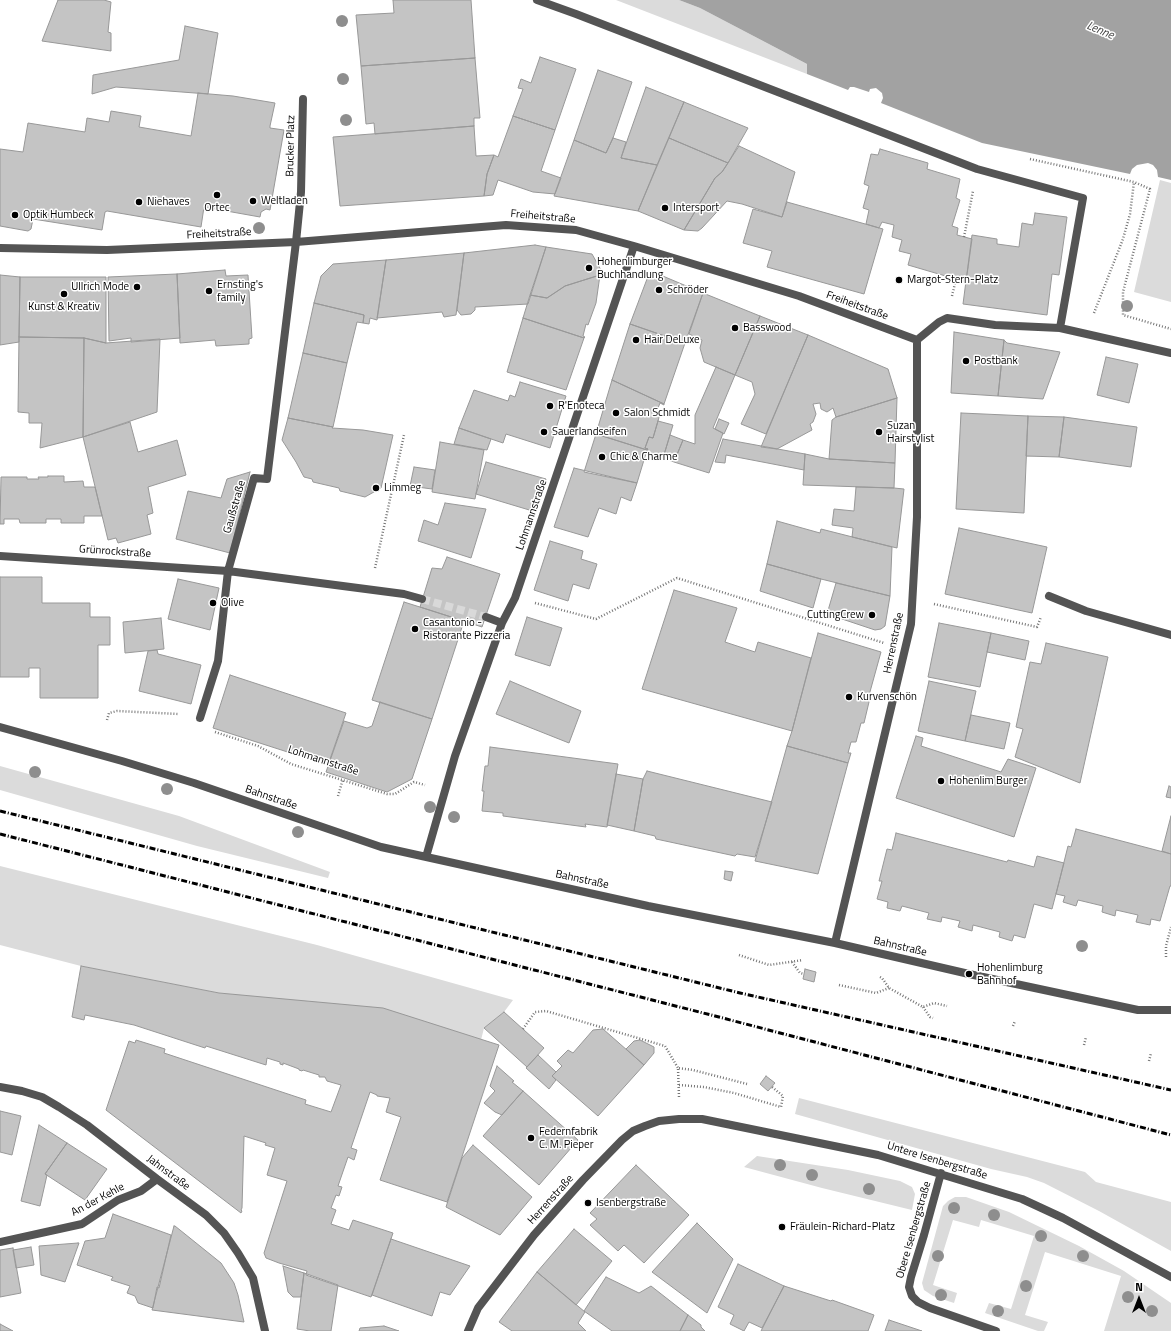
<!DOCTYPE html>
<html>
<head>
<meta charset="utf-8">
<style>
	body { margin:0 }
	#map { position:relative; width:1171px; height:1331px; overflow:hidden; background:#fff; font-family:"Titillium Web",sans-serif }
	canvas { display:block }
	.north { position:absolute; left:1119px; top:1279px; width:40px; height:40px; -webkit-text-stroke:3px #fff; paint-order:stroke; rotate:0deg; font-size:11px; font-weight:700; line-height:16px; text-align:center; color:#000 }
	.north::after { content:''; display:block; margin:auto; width:14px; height:18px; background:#000; clip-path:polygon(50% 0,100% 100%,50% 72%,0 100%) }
</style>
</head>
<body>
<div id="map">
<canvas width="1171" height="1331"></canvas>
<div class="north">N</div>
</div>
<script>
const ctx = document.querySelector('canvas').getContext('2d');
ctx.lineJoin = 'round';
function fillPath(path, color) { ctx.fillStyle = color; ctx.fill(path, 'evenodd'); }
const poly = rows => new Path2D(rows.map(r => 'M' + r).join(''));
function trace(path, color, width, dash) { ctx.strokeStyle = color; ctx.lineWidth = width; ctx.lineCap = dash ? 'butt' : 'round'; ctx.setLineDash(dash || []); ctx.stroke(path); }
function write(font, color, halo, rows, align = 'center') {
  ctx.font = font + ' "Titillium Web",sans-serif'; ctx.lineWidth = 3; ctx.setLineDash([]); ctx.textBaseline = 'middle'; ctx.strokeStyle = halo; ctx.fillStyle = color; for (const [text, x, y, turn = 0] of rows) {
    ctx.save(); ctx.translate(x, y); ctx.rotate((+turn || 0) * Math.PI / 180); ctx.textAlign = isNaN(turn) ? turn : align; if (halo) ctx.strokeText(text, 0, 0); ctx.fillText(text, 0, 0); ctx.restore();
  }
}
const green = poly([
	[616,0,679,0,700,8,807,64,807,74],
	[1160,180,1171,183,1171,302,1134,292],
	[0,766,179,816,330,872,328,878,197,846,0,790],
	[0,866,317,945,513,1000,504,1012,484,1028,481,1040,219,993,81,966,0,945],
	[799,1098,1085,1172,1096,1182,1171,1202,1171,1251,1099,1211,1044,1183,1027,1177,991,1169,795,1114],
	[757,1156,848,1170,900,1181,912,1187,915,1194,912,1210,822,1188,744,1167],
	[955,1197,966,1197,1009,1212,1079,1246,1124,1271,1171,1303,1171,1331,1104,1331,1121,1276,1045,1252,1025,1315,1048,1322,1044,1331,1038,1331,985,1313,989,1303,1011,1309,1034,1236,981,1220,979,1227,953,1220,933,1285,957,1293,954,1303,933,1296,924,1290,922,1283,943,1206,948,1201]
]);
const water = poly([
	[679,0,1171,0,1171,180,1158,177,1157,170,1153,165,1148,163,1137,165,1132,169,1130,174,982,143,881,103,883,98,882,93,876,88,870,89,869,92,854,87,850,87,848,90,807,74,807,64,700,8]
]);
const building = poly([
	[58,0,104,0,111,2,108,32,111,33,111,51,42,41,58,0],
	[393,0,471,0,475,58,361,66,356,15,394,13,393,0],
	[185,26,218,33,208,94,116,87,92,94,93,75,179,60,185,26],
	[540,57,576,69,555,130,513,116,523,89,518,88,521,79,531,83,540,57],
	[475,58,480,118,474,118,474,126,375,134,374,123,366,124,361,66,475,58],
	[598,70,632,82,613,138,606,153,574,140,598,70],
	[646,87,684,102,657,165,621,158,646,87],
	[198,93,233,96,275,103,270,126,270,128,284,130,270,210,266,209,261,212,260,217,204,207,201,227,107,211,105,212,102,230,33,219,31,229,28,231,0,226,0,149,23,152,28,123,85,132,87,118,109,122,111,111,141,116,139,127,191,136,198,93],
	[684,102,748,128,728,163,669,138,684,102],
	[513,116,555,130,541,171,561,178,555,194,533,192,498,180,493,195,484,196,487,174,494,155,498,157,513,116],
	[474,126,476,156,494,155,487,174,484,196,340,206,333,137,474,126],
	[613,138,626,142,621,158,657,165,638,211,554,196,574,140,606,153,613,138],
	[669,138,728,163,722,172,715,178,684,230,638,211,669,138],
	[739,146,795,172,782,217,742,204,727,201,702,228,698,231,684,230,715,178,722,172,739,146],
	[880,149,928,163,927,169,960,179,956,198,960,200,952,226,958,228,957,235,972,239,966,282,908,265,911,254,899,251,902,240,892,237,894,225,882,222,879,228,866,224,869,210,863,208,869,186,864,184,871,154,878,155,880,149],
	[787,202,883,229,864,294,767,267,772,251,743,243,753,209,782,217,787,202],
	[1035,213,1067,217,1059,275,1052,274,1047,315,963,304,972,235,997,239,997,244,1019,247,1022,223,1033,225,1035,213],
	[535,245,546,247,528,304,475,307,475,310,471,314,461,315,457,310,464,253,535,245],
	[546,247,592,254,601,270,600,275,565,286,547,298,530,295,546,247],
	[464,253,456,315,444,317,442,312,377,318,386,260,464,253],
	[386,260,377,320,370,318,369,324,363,323,364,315,314,303,321,276,333,264,386,260],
	[225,270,226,276,248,275,252,338,249,339,249,344,216,346,215,340,180,343,177,274,225,270],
	[177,274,180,338,131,342,131,338,109,341,108,277,177,274],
	[658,274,703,293,685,343,630,324,647,279,658,274],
	[0,275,20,277,19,342,0,345,0,275],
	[600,275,596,303,588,325,586,324,583,336,585,337,584,338,523,318,530,295,547,298,565,286,600,275],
	[20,277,106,277,106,343,84,338,19,337,20,277],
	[703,293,760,316,735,375,704,362,700,348,702,340,689,334,703,293],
	[314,303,364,315,363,323,357,322,347,363,303,353,314,303],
	[760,316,808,335,766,434,741,424,755,394,752,382,735,375,760,316],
	[523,318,584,338,566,390,507,372,523,318],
	[630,324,685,343,664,404,612,380,630,324],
	[954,332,1004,340,998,396,951,393,954,332],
	[808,335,888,369,897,398,836,417,833,408,827,412,821,409,820,403,813,404,816,414,813,422,810,424,812,430,777,449,761,447,808,335],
	[19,337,84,338,83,437,40,448,42,423,29,423,29,413,18,412,19,337],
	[84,338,106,343,160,339,157,412,83,437,84,338],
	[1004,340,1007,343,1060,352,1043,399,998,396,1004,340],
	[303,353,347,363,333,427,288,418,303,353],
	[1106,357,1138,364,1129,403,1097,395,1106,357],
	[716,367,735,375,713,428,723,433,709,473,674,462,683,440,695,444,695,415,716,367],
	[612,380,664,404,664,405,660,403,656,413,660,414,653,438,649,437,645,448,648,449,647,450,596,434,612,380],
	[520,382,566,396,550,448,506,434,503,443,459,428,474,390,508,401,510,395,515,397,520,382],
	[897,398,895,463,829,459,832,420,836,417,897,398],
	[961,413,1028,416,1024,513,956,509,961,413],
	[1028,416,1064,417,1059,457,1026,456,1028,416],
	[1064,417,1137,427,1131,467,1059,457,1064,417],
	[288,418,333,427,332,428,363,430,393,435,381,488,365,497,340,491,339,488,313,482,312,479,304,477,296,462,282,440,288,418],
	[719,419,729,423,724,434,715,429,719,419],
	[658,421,673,425,663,458,646,453,648,449,645,448,649,437,653,438,658,421],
	[130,422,138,452,177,440,186,475,148,487,153,513,147,515,151,534,118,543,116,538,108,540,83,437,130,422],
	[459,428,491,439,487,450,454,444,459,428],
	[596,434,647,450,637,483,584,472,596,434],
	[670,435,683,440,674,462,663,458,670,435],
	[723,439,805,454,804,470,726,455,725,463,715,462,723,439],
	[440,442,484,450,475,499,432,492,440,442],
	[805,454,829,459,895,463,894,488,803,485,805,454],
	[486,462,546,479,536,512,476,494,486,462],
	[414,467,435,470,432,489,410,486,414,467],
	[574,468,637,483,631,501,621,497,616,514,599,508,588,537,554,527,574,468],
	[250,472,230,553,176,539,188,491,221,498,227,479,250,472],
	[48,476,64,476,64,482,83,481,84,487,95,487,102,516,84,516,84,523,61,523,61,519,46,519,46,523,20,523,19,519,4,519,4,524,0,524,1,477,27,477,27,479,39,479,38,477,48,477,48,476],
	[856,487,894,488,904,489,897,548,852,537,853,528,832,525,834,509,854,511,856,487],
	[445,503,486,509,471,558,418,541,424,520,438,525,445,503],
	[777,521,820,533,821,529,892,547,890,596,821,579,767,564,777,521],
	[959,528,1047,547,1032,613,945,594,959,528],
	[550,541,583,551,581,559,597,564,589,589,573,584,568,601,534,590,550,541],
	[447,557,500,574,482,627,420,607,432,568,442,569,447,557],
	[767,564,821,579,813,608,760,591,767,564],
	[0,577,42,577,42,603,90,603,90,617,110,617,110,645,98,645,98,698,40,698,40,668,29,668,29,677,0,677,0,577],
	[178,579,219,588,210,630,168,619,178,579],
	[836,583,890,596,885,626,881,629,875,630,827,614,836,583],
	[674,590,737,608,725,642,755,652,758,642,811,658,792,731,642,689,674,590],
	[404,602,464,621,432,719,372,700,404,602],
	[527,617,562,628,550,666,515,655,527,617],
	[161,618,164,649,125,653,123,622,161,618],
	[939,623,991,633,980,687,928,677,939,623],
	[818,633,881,652,868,699,869,702,864,723,861,723,856,742,851,742,848,753,851,753,848,763,787,746,792,731,818,633],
	[991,633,1029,641,1025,660,987,652,991,633],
	[1046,643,1108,657,1080,783,1015,757,1023,729,1016,727,1030,662,1041,664,1046,643],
	[157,650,158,654,201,665,191,704,139,691,148,651,157,650],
	[230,675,346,713,328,765,213,728,230,675],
	[510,681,581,711,569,743,496,714,510,681],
	[929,681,976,691,965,741,918,731,929,681],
	[380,702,432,719,412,779,387,792,326,772,344,721,367,728,372,726,380,702],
	[971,715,1010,723,1004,749,965,741,971,715],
	[916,736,923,738,921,746,1001,772,1008,759,1036,768,1014,837,896,798,916,736],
	[787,746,848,763,818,874,755,861,787,746],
	[490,747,618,764,607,827,585,824,586,827,503,816,503,813,482,811,484,791,482,791,485,766,488,766,490,747],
	[647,771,772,802,755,857,737,854,735,856,656,839,655,836,634,831,643,779,647,771],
	[616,774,643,779,634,831,607,825,616,774],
	[1169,786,1171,787,1171,798,1166,797,1169,786],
	[1171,816,1171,854,1162,851,1171,816],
	[1076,829,1171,854,1171,886,1170,886,1160,921,1151,919,1150,925,1136,922,1138,915,1116,910,1115,916,1102,912,1103,906,1078,900,1076,906,1063,902,1065,896,1056,894,1068,846,1071,847,1076,829],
	[896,833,1007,862,1008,860,1034,867,1037,856,1064,863,1052,909,1034,904,1025,938,1014,935,1012,941,999,937,1000,932,973,925,972,931,958,927,960,921,942,917,941,922,927,919,929,913,902,906,900,911,887,908,888,902,877,899,882,881,879,881,887,849,892,850,896,833],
	[725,871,733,872,731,881,724,879,725,871],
	[81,966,219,993,383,1008,499,1045,447,1202,380,1180,401,1117,386,1112,390,1098,377,1096,377,1095,370,1092,351,1148,357,1150,354,1160,348,1157,338,1186,342,1187,339,1196,336,1195,331,1208,336,1210,331,1224,349,1230,353,1220,393,1233,371,1297,306,1275,307,1271,279,1263,266,1258,264,1253,287,1181,267,1175,275,1148,265,1145,266,1143,244,1136,242,1208,241,1210,242,1211,241,1213,106,1110,129,1041,135,1043,136,1040,165,1049,164,1053,306,1100,305,1104,331,1112,341,1085,327,1081,325,1077,319,1077,319,1075,303,1070,302,1071,299,1070,299,1069,283,1063,283,1065,280,1064,280,1062,267,1058,266,1065,206,1046,205,1048,134,1025,85,1015,84,1020,72,1017,81,966],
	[805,969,816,972,814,982,803,979,805,969],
	[504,1012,544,1048,527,1067,484,1028,504,1012],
	[603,1029,644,1065,598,1116,552,1076,562,1066,557,1061,568,1050,573,1053,593,1030,603,1029],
	[640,1040,654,1047,654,1053,644,1065,626,1049,634,1041,640,1040],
	[538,1055,556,1072,552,1076,556,1080,549,1089,526,1068,538,1055],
	[497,1066,514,1081,512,1082,523,1091,502,1115,495,1112,484,1103,495,1091,490,1086,497,1066],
	[766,1076,775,1083,768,1091,760,1084,766,1076],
	[523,1091,578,1140,539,1185,483,1136,523,1091],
	[0,1111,21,1116,12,1155,0,1152,0,1111],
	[39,1125,67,1143,45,1174,47,1175,40,1206,21,1201,39,1125],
	[67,1143,107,1169,85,1200,45,1174,67,1143],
	[473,1145,532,1197,500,1235,446,1207,462,1158,473,1145],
	[636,1165,689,1215,644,1263,624,1245,618,1251,590,1225,597,1219,590,1213,636,1165],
	[113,1214,171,1235,159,1288,157,1287,153,1308,138,1303,135,1296,127,1293,130,1286,111,1280,113,1277,77,1265,85,1241,105,1238,113,1214],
	[697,1223,733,1259,707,1313,652,1272,697,1223],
	[174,1226,175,1226,221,1263,234,1283,238,1295,244,1322,152,1310,174,1226],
	[574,1229,612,1261,576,1305,537,1272,574,1229],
	[391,1239,470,1266,450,1295,440,1292,432,1316,372,1295,391,1239],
	[78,1243,79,1243,65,1282,41,1275,39,1246,78,1243],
	[31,1247,34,1265,16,1268,13,1250,31,1247],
	[13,1248,21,1293,0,1297,0,1250,13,1248],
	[738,1264,784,1286,762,1328,749,1322,744,1331,730,1324,734,1315,718,1307,738,1264],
	[283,1266,304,1273,301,1297,293,1297,288,1292,283,1266],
	[537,1272,585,1312,578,1323,586,1331,512,1331,499,1322,537,1272],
	[304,1273,338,1285,331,1331,310,1331,297,1329,304,1273],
	[606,1277,639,1293,651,1286,688,1315,680,1331,612,1331,584,1311,606,1277],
	[784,1286,831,1301,832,1300,874,1315,868,1331,761,1331,784,1286],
	[688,1315,701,1325,701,1327,705,1331,680,1331,688,1315],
	[889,1320,922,1331,885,1331,889,1320],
	[0,1324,13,1331,0,1331,0,1324],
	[384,1326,399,1331,359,1331,360,1328,384,1326]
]);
const streetTunnel = poly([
	[422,599,486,617]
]);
const path = poly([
	[1030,159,1134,182,1150,189,1123,292,1123,315,1171,329],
	[964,237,973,191],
	[952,296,956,279],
	[1094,313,1123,239,1130,214,1134,182],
	[375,568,404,435],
	[535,603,596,619,677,578,884,643],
	[934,604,1037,627,1041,617],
	[107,720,109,713,117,711,179,714],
	[215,732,258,746,291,764,387,794,395,794,414,782,425,785],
	[338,796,343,779],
	[739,955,769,965,803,960],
	[1166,957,1166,946,1171,927],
	[792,962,800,973,804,974],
	[880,977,882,978,889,988,923,1007,934,1003,947,1006],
	[839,985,876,993,889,988],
	[923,1007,930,1017,933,1018],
	[1013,1026,1015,1021],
	[523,1029,535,1012,546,1011,665,1046,678,1068],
	[1084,1045,1086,1037],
	[1149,1061,1151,1053],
	[679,1085,704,1087,734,1093,781,1107,783,1096,772,1087],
	[679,1097,678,1068,693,1070,747,1084]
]);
const lane = poly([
	[1049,596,1086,611,1171,635]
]);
const street = poly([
	[537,0,576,14,977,169,1083,198,1060,328],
	[0,248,107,250,296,242,506,225,576,230,634,246,799,296,917,340,939,322,947,318,995,325,1060,328,1171,353],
	[0,556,228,571,404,594,422,599],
	[486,617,502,623],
	[200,718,218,661,228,571,254,478,267,479,296,242,301,192,303,99],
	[0,727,122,761,194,783,381,847,648,906,835,943,969,974,1138,1010,1171,1010],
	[426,857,455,756,502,623,515,598,634,246],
	[835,943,911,624,917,517,917,340],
	[0,1087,22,1091,42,1097,59,1107,87,1125,157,1179,206,1215,224,1233,238,1253,253,1278,265,1331],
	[941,1173,924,1235,911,1277,909,1287,912,1296,918,1302,930,1308,996,1331],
	[0,1242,82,1224,118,1200,141,1191,157,1179],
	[468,1331,478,1308,534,1235,583,1180,622,1140,633,1131,645,1126,659,1121,679,1119,702,1119,878,1155,1022,1199,1063,1218,1171,1277]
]);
const rail = poly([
	[0,811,740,993,1171,1090],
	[0,834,715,1016,1171,1135]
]);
const trees = [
	[342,21],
	[343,79],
	[346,120],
	[259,228],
	[1127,306],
	[35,772],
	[167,789],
	[430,807],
	[454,817],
	[298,832],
	[1082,946],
	[780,1165],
	[812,1175],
	[869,1189],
	[954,1208],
	[994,1215],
	[1041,1236],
	[938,1256],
	[1083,1256],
	[1026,1286],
	[941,1295],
	[1128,1297],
	[998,1311],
	[1152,1311]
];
const markers = [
	[217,195,4,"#000"],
	[253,201,4,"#000"],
	[139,202,4,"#000"],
	[665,208,4,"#000"],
	[15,215,4,"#000"],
	[589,268,4,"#000"],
	[899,280,4,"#000"],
	[137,287,4,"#000"],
	[659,290,4,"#000"],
	[209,291,4,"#000"],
	[64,294,4,"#000"],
	[735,328,4,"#000"],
	[636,340,4,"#000"],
	[966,361,4,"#000"],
	[550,406,4,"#000"],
	[616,413,4,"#000"],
	[544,432,4,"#000"],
	[879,432,4,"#000"],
	[602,457,4,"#000"],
	[376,488,4,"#000"],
	[213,603,4,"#000"],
	[872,615,4,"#000"],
	[415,629,4,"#000"],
	[849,697,4,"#000"],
	[941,781,4,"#000"],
	[969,974,4,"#000"],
	[531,1138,4,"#000"],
	[588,1203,4,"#000"],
	[782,1227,4,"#000"]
];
const streetNames = [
	["Brucker Platz",291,146,-89],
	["Freiheitstraße",543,217,5],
	["Freiheitstraße",219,234,-3],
	["Freiheitstraße",857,306,20],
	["Gaußstraße",235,507,-74],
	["Lohmannstraße",532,515,-71],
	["Grünrockstraße",115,552,4],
	["Herrenstraße",894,643,-78],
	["Lohmannstraße",323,761,18],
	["Bahnstraße",271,798,19],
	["Bahnstraße",582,880,12],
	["Bahnstraße",900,947,13],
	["Untere Isenbergstraße",937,1161,17],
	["Jahnstraße",168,1173,37],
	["An der Kehle",98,1200,-28],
	["Herrenstraße",551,1200,-48],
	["Obere Isenbergstraße",914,1230,-74]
];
const poiNames = [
	["Weltladen",261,201],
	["Niehaves",147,202],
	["Ortec",217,208,"center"],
	["Intersport",673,208],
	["Optik Humbeck",23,215],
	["Hohenlimburger",597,262],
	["Buchhandlung",597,275],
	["Margot-Stern-Platz",907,280],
	["Ernsting's",217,285],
	["family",217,298],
	["Ullrich Mode",129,287,"right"],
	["Schröder",667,290],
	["Kunst & Kreativ",64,307,"center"],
	["Basswood",743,328],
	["Hair DeLuxe",644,340],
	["Postbank",974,361],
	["R'Enoteca",558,406],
	["Salon Schmidt",624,413],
	["Suzan",887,426],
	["Hairstylist",887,439],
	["Sauerlandseifen",552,432],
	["Chic & Charme",610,457],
	["Limmeg",384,488],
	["Olive",221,603],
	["CuttingCrew",864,615,"right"],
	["Casantonio -",423,623],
	["Ristorante Pizzeria",423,636],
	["Kurvenschön",857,697],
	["Hohenlim Burger",949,781],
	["Hohenlimburg",977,968],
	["Bahnhof",977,981],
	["Federnfabrik",539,1132],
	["C. M. Pieper",539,1145],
	["Isenbergstraße",596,1203],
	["Fräulein-Richard-Platz",790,1227]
];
const waterNames = [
	["Lenne",1100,31,23]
];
fillPath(green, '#dbdbdb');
fillPath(water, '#a2a2a2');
fillPath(building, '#c4c4c4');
trace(building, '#989898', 1);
trace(streetTunnel, '#d9d9d9', 8, [8, 4]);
trace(path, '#767676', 2.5, [1, 2]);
trace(lane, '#545454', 8);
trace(street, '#545454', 8);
trace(rail, '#000', 3, [6, 2, 1, 2]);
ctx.fillStyle = '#8e8e8e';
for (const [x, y] of trees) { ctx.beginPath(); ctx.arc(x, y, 6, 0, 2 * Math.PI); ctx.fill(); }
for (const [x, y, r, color] of markers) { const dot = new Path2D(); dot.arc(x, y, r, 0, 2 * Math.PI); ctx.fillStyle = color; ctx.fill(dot); trace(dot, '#fff', 1.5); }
write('11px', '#000', '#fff', streetNames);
write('11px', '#000', '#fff', poiNames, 'left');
write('italic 12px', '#434343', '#fff', waterNames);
</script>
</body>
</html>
